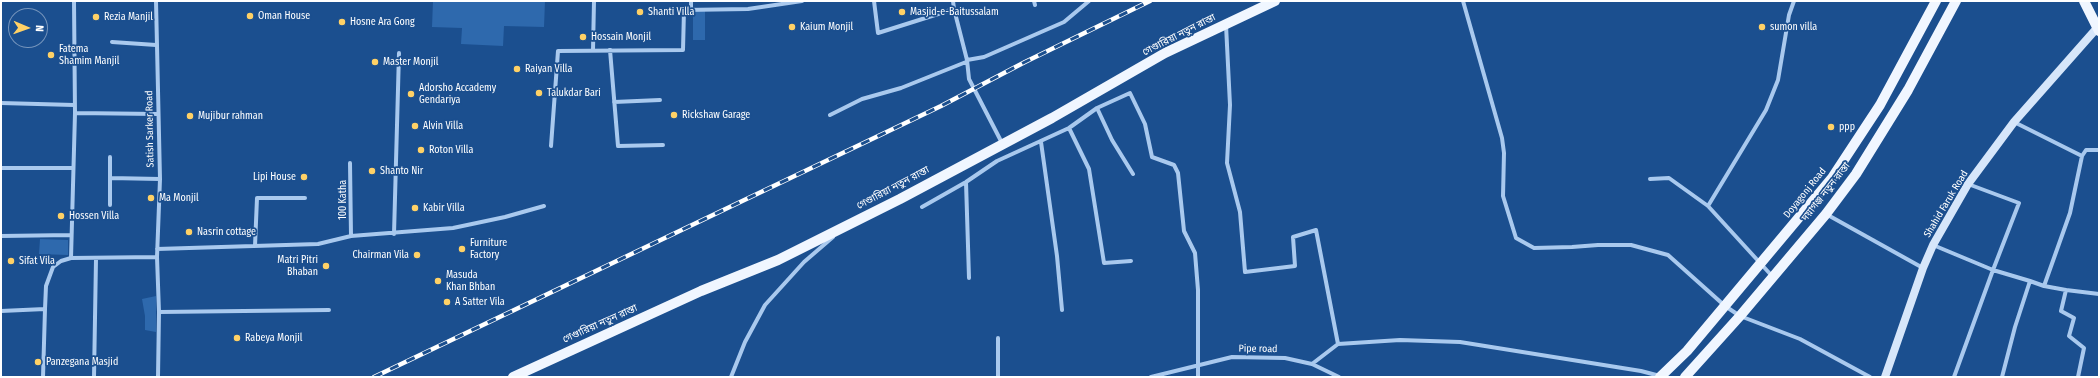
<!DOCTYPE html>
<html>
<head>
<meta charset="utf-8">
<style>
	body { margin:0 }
	#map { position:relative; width:2100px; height:378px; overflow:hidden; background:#1b4f8f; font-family:"Fira Sans Condensed",sans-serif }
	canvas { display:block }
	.frame { position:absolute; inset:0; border:2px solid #fff; pointer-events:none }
	.north { position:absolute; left:8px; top:8px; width:40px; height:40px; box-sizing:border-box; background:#1b4f8f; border:1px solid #7695bc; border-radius:50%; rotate:92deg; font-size:11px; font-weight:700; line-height:16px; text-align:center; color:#fff }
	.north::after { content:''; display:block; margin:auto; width:14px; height:18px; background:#ffd166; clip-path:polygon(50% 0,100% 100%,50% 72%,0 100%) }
</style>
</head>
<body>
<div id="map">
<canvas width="2100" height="378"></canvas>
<div class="frame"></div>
<div class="north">N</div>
</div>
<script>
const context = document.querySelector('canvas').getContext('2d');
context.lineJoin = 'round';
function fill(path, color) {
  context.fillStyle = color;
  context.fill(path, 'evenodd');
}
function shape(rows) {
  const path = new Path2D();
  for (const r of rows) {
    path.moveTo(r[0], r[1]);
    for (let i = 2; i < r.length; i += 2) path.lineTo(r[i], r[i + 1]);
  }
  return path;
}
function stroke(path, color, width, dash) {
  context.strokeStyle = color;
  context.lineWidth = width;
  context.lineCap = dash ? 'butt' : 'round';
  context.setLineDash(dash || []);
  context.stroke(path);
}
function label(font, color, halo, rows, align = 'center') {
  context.font = font + ' "Fira Sans Condensed","Noto Sans Bengali",sans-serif';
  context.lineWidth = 3.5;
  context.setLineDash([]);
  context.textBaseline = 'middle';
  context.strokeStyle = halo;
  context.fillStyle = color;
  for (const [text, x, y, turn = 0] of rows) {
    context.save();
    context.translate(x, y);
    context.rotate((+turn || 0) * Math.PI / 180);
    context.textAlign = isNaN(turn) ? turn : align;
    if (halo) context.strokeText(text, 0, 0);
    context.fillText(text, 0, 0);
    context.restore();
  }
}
fill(shape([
	[433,1,545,1,544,27,504,26,503,46,461,44,462,28,432,27],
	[693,11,705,11,705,40,693,40],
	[40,239,68,240,68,255,39,254],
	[156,296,156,332,145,330,145,316,142,299]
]), '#2e69ad');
stroke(shape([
	[156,1,160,179,157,257,159,312,158,377],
	[874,1,878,33,954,9,967,60,969,79,1002,143],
	[953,1,954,9],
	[1034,1,1035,5],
	[1463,1,1502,138,1504,153,1503,196,1516,238,1534,248,1572,247,1598,245,1631,245,1668,255,1725,306,1740,316,1800,339,1870,377],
	[691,10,691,1],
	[1226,25,1230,105,1227,163,1240,212,1245,272,1295,266,1293,237,1316,230,1338,344],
	[112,42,156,45],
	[593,50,594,1],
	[610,50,618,146,663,145],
	[967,60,984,57,1064,22,1089,1],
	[614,102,660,100],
	[1,103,74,105],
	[1097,108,1112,140,1133,174],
	[75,113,157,114],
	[830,115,862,99,901,88,966,62],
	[2014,122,2082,156],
	[1069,128,1089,169,1104,263,1131,261],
	[1041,142,1057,256,1062,310],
	[551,146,558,51,683,50,684,10,748,9,802,1],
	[110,157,110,178,160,179],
	[350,163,351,236],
	[1,168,73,168],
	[110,178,110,205],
	[1650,179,1669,178,1708,206,1772,276],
	[966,182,969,278],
	[1708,206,1766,110,1778,80,1789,15,1794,1],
	[922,207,966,182,997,161,1069,128,1097,108,1130,93,1145,124,1152,157,1174,165,1178,173,1184,231,1195,253,1198,290,1198,377],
	[1826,214,1923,268],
	[394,234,399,53],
	[1,236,71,235],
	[1933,245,1993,270,2030,281],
	[255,246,257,198,305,198],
	[157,249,318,244,351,236,453,228,505,217,544,206],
	[71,258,75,113,74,1],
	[2044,286,2066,290],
	[1,311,45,309,46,286,53,267,61,261,71,258,157,257],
	[159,312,329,310],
	[1312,364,1338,344,1400,340,1460,342,1641,371,1660,376],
	[43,377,45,309],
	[94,377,96,259],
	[731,377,745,342,765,305,804,262,833,237],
	[998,377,998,338],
	[1151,377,1232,357,1285,358,1312,364,1339,377],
	[1954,377,1993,270,2019,203,1968,184],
	[2002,377,2015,327,2030,281,2044,286,2070,213,2082,156,2086,150,2099,150],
	[2078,377,2084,348,2069,336,2074,318,2061,311,2066,290,2099,294]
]), '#a9c9ee', 4);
stroke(shape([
	[1885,377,1923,268,1933,245,1968,184,2014,122,2097,28]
]), '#d6e6fa', 8);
stroke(shape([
	[2084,1,2099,31],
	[513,377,701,291,778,260,900,199,1052,118,1165,53,1275,1],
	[1660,377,1687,351,1832,178,1880,105,1936,1],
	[1685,377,1740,316,1826,214,1856,174,1908,90,1956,1]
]), '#f0f6ff', 10);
const rail = shape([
	[374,377,941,106,1025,62,1150,1]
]);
stroke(rail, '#fff', 4.5);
stroke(rail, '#1b4f8f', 3, [9]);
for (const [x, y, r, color] of [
	[640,12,4,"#ffd166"],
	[902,12,4,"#ffd166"],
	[250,16,4,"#ffd166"],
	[96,17,4,"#ffd166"],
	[342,22,4,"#ffd166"],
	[792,27,4,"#ffd166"],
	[1762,27,4,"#ffd166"],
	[583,37,4,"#ffd166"],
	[51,55,4,"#ffd166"],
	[375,62,4,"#ffd166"],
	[517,69,4,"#ffd166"],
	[539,93,4,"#ffd166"],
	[411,94,4,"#ffd166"],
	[674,115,4,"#ffd166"],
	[190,116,4,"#ffd166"],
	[415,126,4,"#ffd166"],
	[1831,127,4,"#ffd166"],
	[421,150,4,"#ffd166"],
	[372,171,4,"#ffd166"],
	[304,177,4,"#ffd166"],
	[151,198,4,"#ffd166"],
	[415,208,4,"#ffd166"],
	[61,216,4,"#ffd166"],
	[189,232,4,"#ffd166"],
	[462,249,4,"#ffd166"],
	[417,255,4,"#ffd166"],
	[11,261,4,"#ffd166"],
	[326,266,4,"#ffd166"],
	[438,281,4,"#ffd166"],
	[447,302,4,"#ffd166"],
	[237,338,4,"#ffd166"],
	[38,362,4,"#ffd166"]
]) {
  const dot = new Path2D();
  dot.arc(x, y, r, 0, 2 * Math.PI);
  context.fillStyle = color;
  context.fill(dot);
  stroke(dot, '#1b4f8f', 1.5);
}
label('10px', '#fff', '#1b4f8f', [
	["Shanti Villa",648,12],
	["Masjid-e-Baitussalam",910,12],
	["Oman House",258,16],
	["Rezia Manjil",104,17],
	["Hosne Ara Gong",350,22],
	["Kaium Monjil",800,27],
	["sumon villa",1770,27],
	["Hossain Monjil",591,37],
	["Fatema",59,49],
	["Shamim Manjil",59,61],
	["Master Monjil",383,62],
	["Raiyan Villa",525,69],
	["Adorsho Accademy",419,88],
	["Gendariya",419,100],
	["Talukdar Bari",547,93],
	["Rickshaw Garage",682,115],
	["Mujibur rahman",198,116],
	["Alvin Villa",423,126],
	["ppp",1839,127],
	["Roton Villa",429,150],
	["Shanto Nir",380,171],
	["Lipi House",296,177,"right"],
	["Ma Monjil",159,198],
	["Kabir Villa",423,208],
	["Hossen Villa",69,216],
	["Nasrin cottage",197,232],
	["Furniture",470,243],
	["Factory",470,255],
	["Chairman Vila",409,255,"right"],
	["Matri Pitri",318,260,"right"],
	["Bhaban",318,272,"right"],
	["Sifat Vila",19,261],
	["Masuda",446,275],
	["Khan Bhban",446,287],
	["A Satter Vila",455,302],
	["Rabeya Monjil",245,338],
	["Panzegana Masjid",46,362]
], 'left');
label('10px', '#fff', '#1b4f8f', [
	["গেণ্ডারিয়া নতুন রাস্তা",1179,35,-27],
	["Satish Sarker Road",150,129,-91],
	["গেণ্ডারিয়া নতুন রাস্তা",893,188,-28],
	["দয়াগঞ্জ নতুন রাস্তা",1826,192,-52],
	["Doyagonj Road",1805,193,-51],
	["100 Katha",343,200,-90],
	["Shahid Faruk Road",1946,204,-59],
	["গেণ্ডারিয়া নতুন রাস্তা",600,324,-24],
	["Pipe road",1258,349,1]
]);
</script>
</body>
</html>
